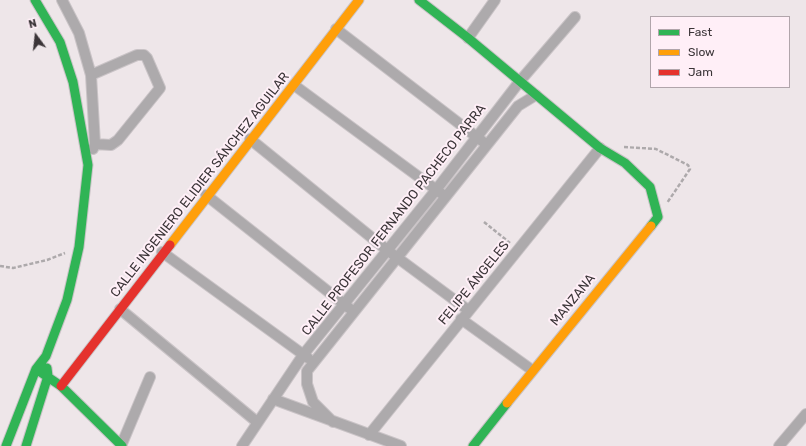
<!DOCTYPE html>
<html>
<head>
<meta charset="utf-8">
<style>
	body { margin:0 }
	#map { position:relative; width:806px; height:446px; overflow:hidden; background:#eee6e9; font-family:Rubik,sans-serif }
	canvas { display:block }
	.legend { position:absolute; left:650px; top:16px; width:140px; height:72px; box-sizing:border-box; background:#ffeff7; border:1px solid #b1a5ab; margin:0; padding:5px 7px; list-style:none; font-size:12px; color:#3b3538 }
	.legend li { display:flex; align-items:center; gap:8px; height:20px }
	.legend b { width:20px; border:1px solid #b1a5ab }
	.north { position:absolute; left:16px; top:16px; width:40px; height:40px; -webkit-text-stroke:3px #ffeff7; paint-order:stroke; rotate:345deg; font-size:11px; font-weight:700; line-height:16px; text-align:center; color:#3b3538 }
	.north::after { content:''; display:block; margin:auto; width:14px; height:18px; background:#3b3538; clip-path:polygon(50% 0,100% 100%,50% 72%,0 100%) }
</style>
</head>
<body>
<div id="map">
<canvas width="806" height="446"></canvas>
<ul class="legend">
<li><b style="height:5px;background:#30b455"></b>Fast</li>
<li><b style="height:5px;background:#ff9f0a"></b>Slow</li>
<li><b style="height:5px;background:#e5322d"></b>Jam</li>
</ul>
<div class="north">N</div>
</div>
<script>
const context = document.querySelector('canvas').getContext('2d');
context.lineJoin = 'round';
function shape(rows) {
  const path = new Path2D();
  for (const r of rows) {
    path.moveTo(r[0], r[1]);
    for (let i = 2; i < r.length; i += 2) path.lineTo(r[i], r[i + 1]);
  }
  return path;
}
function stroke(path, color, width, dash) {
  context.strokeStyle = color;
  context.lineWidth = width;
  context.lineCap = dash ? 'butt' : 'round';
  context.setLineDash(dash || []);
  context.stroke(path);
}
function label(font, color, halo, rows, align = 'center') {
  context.font = font + ' Rubik,sans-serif';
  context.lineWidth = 4;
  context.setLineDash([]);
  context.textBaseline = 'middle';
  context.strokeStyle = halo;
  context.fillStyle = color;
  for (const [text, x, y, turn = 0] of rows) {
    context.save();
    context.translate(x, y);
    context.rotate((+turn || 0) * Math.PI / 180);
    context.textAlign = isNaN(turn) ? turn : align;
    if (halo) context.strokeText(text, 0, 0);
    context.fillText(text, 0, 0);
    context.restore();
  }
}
const street = shape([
	[62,0,79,33,91,75,95,144,93,149],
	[336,29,482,141],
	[468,38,495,0],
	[91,75,137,55,144,55,147,58,160,88,118,140,111,145,95,144],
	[294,85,442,194],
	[250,139,387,250,468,310],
	[206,195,349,308],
	[162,252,308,358],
	[120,309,257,422],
	[461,319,532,370],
	[273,399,401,446],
	[333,422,313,402,307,384,307,371,518,106,536,95],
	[369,435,600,148],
	[121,446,150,377],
	[242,446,303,355,436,190,520,81,575,17],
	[779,446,806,414]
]);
const fast = shape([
	[419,0,468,38,600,148,625,163,650,187,658,217,651,226],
	[36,369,61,386,122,446],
	[6,446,36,369,46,356,67,300,79,247,88,165,73,82,60,42,35,0],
	[26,446,48,376,47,368],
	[473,446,507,403]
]);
const slow = shape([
	[170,245,359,0],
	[507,403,651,226]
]);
const jam = shape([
	[61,386,170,245]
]);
stroke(street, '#c9c3c6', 12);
stroke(fast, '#c9c3c6', 11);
stroke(slow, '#c9c3c6', 11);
stroke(jam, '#c9c3c6', 11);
stroke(shape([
	[624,147,656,149,688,165,690,169,667,203],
	[484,222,510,243],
	[0,266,13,268,47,260,65,253]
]), '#ada9ab', 2.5, [4, 2]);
stroke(street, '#adaaac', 10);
stroke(fast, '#30b455', 9);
stroke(slow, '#ff9f0a', 9);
stroke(jam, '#e5322d', 9);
label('13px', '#3b3538', '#ffeff7', [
	["CALLE INGENIERO ELIDIER SÁNCHEZ AGUILAR",200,185,-52],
	["CALLE PROFESOR FERNANDO PACHECO PARRA",394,220,-52],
	["FELIPE ÁNGELES",474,283,-51],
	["MANZANA",573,300,-51]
]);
</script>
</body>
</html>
